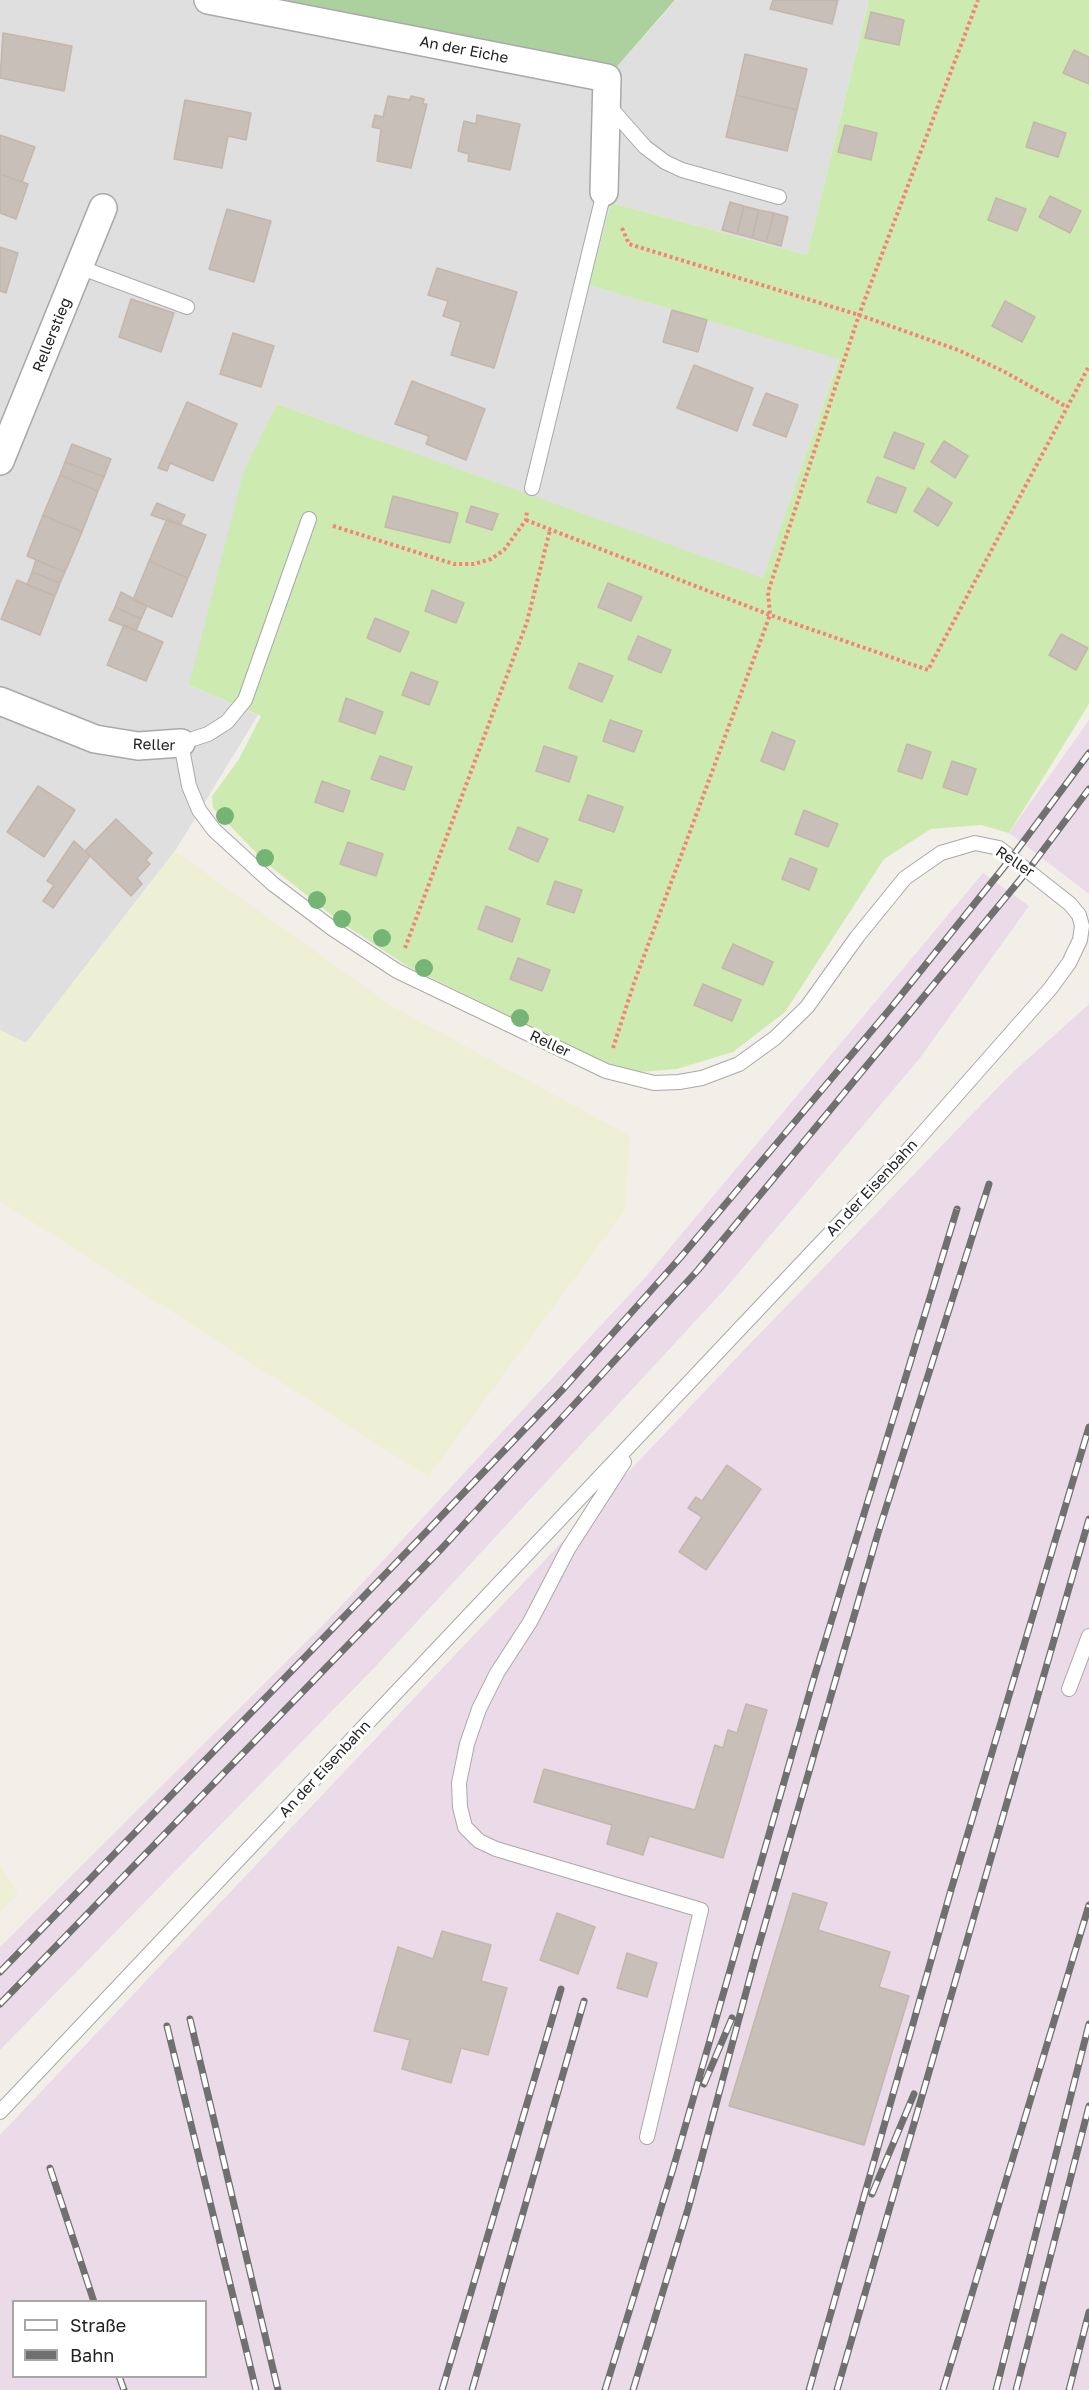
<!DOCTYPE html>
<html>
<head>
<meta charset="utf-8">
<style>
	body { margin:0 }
	#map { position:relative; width:1089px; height:2390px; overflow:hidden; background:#f2efe9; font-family:"Golos Text",sans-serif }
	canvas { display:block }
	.legend { position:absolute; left:12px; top:2300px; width:195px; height:78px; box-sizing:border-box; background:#fff; border:2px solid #a7a7a7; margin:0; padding:8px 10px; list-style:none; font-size:18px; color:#222 }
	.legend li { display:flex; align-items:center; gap:12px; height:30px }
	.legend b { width:30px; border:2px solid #a7a7a7 }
</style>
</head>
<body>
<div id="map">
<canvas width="1089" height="2390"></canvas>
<ul class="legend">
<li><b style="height:8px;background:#fff"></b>Straße</li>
<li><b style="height:8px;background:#707070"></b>Bahn</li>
</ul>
</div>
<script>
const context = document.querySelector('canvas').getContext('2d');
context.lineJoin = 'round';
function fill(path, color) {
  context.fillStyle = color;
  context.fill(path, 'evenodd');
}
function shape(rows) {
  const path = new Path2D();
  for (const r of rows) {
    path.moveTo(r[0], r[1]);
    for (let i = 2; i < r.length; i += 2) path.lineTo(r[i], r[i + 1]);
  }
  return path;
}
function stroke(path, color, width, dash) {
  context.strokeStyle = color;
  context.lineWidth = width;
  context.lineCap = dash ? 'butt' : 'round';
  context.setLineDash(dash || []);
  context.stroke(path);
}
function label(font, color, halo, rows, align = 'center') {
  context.font = font + ' "Golos Text",sans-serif';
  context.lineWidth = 6;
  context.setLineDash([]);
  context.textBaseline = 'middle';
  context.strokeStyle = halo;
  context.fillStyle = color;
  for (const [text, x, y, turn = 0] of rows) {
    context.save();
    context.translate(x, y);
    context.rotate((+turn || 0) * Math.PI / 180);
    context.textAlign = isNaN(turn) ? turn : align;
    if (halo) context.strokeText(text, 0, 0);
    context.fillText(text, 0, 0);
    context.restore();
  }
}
fill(shape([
	[0,0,208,0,607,78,676,0,869,0,807,255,611,203,589,285,839,358,763,579,277,404,189,685,258,715,175,851,26,1043,0,1030]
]), '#e0dfdf');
fill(shape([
	[1089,720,1089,894,1009,833],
	[983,873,1029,906,920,1058,725,1289,375,1667,0,2050,0,1947,327,1621,643,1280],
	[1089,1004,1089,2390,0,2390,0,2135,743,1351,1011,1074],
	[14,2302,206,2302,206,2376,14,2376]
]), '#ebdbe8');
fill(shape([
	[175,851,392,1006,630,1136,625,1210,428,1477,0,1201,0,1030,26,1043],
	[0,1864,18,1893,0,1912]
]), '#eef0d5');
fill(shape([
	[869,0,1089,0,1089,704,1009,833,981,825,931,829,884,859,785,1012,733,1052,677,1069,639,1072,605,1063,407,966,339,921,266,863,213,808,212,796,239,759,261,716,189,685,244,470,277,404,763,578,839,359,589,285,611,203,807,255]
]), '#cdebb0');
fill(shape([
	[208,0,675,0,607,78]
]), '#add19e');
const building = shape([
	[773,0,838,0,832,24,770,9,773,0],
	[871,12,904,20,899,45,865,38,871,12],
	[3,33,72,46,64,91,0,78,3,33],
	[1074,50,1089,57,1089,84,1063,73,1074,50],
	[745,54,807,69,797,110,736,95,745,54],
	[736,95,797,110,787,151,726,137,736,95],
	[388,96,410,100,411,96,424,99,423,104,427,104,411,168,377,161,381,129,372,127,375,115,383,117,388,96],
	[185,100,251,113,246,140,228,136,222,168,174,159,185,100],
	[477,115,520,124,510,170,468,161,469,154,458,151,464,121,476,124,477,115],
	[1034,122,1066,133,1058,157,1026,147,1034,122],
	[845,125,877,133,871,160,838,152,845,125],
	[0,135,35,147,22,182,0,174,0,135],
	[0,174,28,184,16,219,0,213,0,174],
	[1050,196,1081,211,1070,233,1039,217,1050,196],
	[996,198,1026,209,1017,231,988,220,996,198],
	[730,202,744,206,737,234,722,230,730,202],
	[744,206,759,210,752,238,737,234,744,206],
	[227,209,271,221,254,282,209,269,227,209],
	[759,210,774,213,766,242,752,238,759,210],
	[774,213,788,217,781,246,766,242,774,213],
	[0,247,18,253,6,293,0,291,0,247],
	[437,268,517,292,494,368,451,355,461,322,443,316,448,301,428,295,437,268],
	[131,299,174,313,161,352,119,337,131,299],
	[1005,301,1035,317,1022,342,992,326,1005,301],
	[672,310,707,320,698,352,663,342,672,310],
	[233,333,274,346,261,387,220,374,233,333],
	[694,365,753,388,737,431,677,408,694,365],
	[412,381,485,409,466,460,426,444,429,436,395,424,412,381],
	[766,393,798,405,786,437,753,425,766,393],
	[187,402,237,424,213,481,170,463,167,471,158,468,187,402],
	[894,432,924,444,914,469,884,457,894,432],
	[944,441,968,456,955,478,931,462,944,441],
	[72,444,111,459,104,477,65,462,72,444],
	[65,462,104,477,98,491,60,475,65,462],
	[60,475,98,491,82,532,43,515,60,475],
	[877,477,906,488,896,513,867,502,877,477],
	[928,488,952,503,938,526,914,511,928,488],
	[393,496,458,513,450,543,385,527,393,496],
	[157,503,185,515,180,525,151,515,157,503],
	[471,506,498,514,492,530,466,522,471,506],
	[43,515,82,532,65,572,27,556,43,515],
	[167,519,206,535,188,578,149,561,167,519],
	[36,560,65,572,60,583,32,572,36,560],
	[149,561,188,578,172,617,133,600,149,561],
	[32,572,60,583,55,596,27,585,32,572],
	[17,580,55,596,40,635,1,619,17,580],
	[608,583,642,597,631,621,598,607,608,583],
	[432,590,464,603,456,623,425,611,432,590],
	[121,592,147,606,141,619,115,607,121,592],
	[115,607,141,619,136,631,109,620,115,607],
	[375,618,409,632,400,652,367,638,375,618],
	[124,625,163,642,146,681,107,665,124,625],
	[1061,634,1088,648,1076,670,1049,655,1061,634],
	[638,636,671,650,661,673,628,659,638,636],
	[579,663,613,676,602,702,569,688,579,663],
	[411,672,438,682,429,705,402,695,411,672],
	[346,698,383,712,375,734,339,721,346,698],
	[610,720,642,731,634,752,603,741,610,720],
	[772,732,795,741,784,770,761,761,772,732],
	[907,744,931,752,922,779,898,771,907,744],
	[544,746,577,757,569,782,536,771,544,746],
	[380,756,412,767,404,790,371,779,380,756],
	[952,761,976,769,967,795,943,787,952,761],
	[322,781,350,791,343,812,315,802,322,781],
	[38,786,75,810,44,857,7,832,38,786],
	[588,795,623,807,614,832,579,820,588,795],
	[804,810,838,824,828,847,795,834,804,810],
	[116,819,152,853,146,860,150,864,137,878,142,884,131,896,85,851,116,819],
	[518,827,548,839,538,862,509,849,518,827],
	[74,841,90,856,53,908,43,901,54,885,47,881,74,841],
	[348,842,383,854,376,876,340,864,348,842],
	[790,858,817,869,809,890,782,879,790,858],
	[555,881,582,890,574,913,547,904,555,881],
	[486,906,520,919,512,942,478,929,486,906],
	[733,944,773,962,763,985,722,968,733,944],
	[518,958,550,970,542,991,510,979,518,958],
	[703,984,741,1000,732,1021,694,1005,703,984],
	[727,1465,761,1489,706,1570,679,1552,702,1517,688,1508,696,1497,702,1501,727,1465],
	[746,1704,767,1710,723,1858,649,1836,643,1855,607,1844,612,1825,534,1802,544,1769,695,1810,715,1745,723,1748,728,1730,737,1733,746,1704],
	[793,1893,827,1903,818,1930,890,1952,879,1987,909,1996,864,2145,729,2106,793,1893],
	[557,1913,595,1927,578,1974,540,1960,557,1913],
	[442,1931,491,1945,481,1981,507,1988,488,2055,461,2048,451,2083,402,2069,410,2040,374,2031,398,1947,433,1959,442,1931],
	[627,1953,657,1963,647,1997,617,1988,627,1953]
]);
fill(building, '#c7bfb8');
stroke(building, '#c4b6ab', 1.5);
const lane = shape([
	[608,105,645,147,665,162,682,170,779,197],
	[79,267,187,307],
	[532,488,604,192],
	[624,1462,568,1549,530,1622,497,1673,479,1709,467,1744,459,1783,460,1807,465,1827,479,1841,496,1849,701,1910,647,2137],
	[1069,1689,1089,1636],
	[0,2112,902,1157,1050,989,1069,963,1080,940,1082,926,1079,915,1070,904,999,848,975,843,941,853,905,878,857,937,807,1007,775,1038,739,1064,702,1078,679,1082,654,1083,606,1071,397,971,333,929,273,884,214,830,199,810,189,786,181,743,208,734,227,722,245,700,309,519]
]);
const street = shape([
	[208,0,607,78,604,192],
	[0,461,103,208],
	[0,701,95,739,138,746,181,743]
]);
stroke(lane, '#a9a9a9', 16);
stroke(street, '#a9a9a9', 30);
stroke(shape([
	[622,228,629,244,859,315,958,350,1005,372,1067,407],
	[526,520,770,615,928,670,1089,366],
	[333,526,454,564,474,564,491,559,504,550,526,520,527,511],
	[405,948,527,622,550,530],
	[613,1048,634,983,770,615,768,592,859,315,978,0]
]), '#fa8072', 4, [3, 3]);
stroke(lane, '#fff', 14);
stroke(street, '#fff', 27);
const rail = shape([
	[0,1972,429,1529,564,1388,680,1258,890,1009,1012,857,1089,753],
	[0,2004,443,1547,698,1270,1029,869,1089,789],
	[190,2019,278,2390],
	[167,2026,256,2390],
	[704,2084,732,2018],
	[50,2168,94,2302],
	[872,2194,914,2094],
	[119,2376,124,2390],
	[442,2390,561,1989],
	[472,2390,584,2001],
	[605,2390,673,2169,813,1681,957,1209],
	[633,2390,688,2209,756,1955,878,1533,989,1184],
	[809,2390,951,1890,1089,1427],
	[837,2390,1089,1519],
	[943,2390,1089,1905],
	[996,2390,1089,2024],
	[1016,2390,1089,2106],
	[1069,2390,1089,2312]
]);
stroke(rail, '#707070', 7);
stroke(rail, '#fff', 4.5, [14]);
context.fillStyle = '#74b475';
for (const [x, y] of [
	[225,816],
	[265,858],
	[317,900],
	[342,919],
	[382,938],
	[424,968],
	[520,1018]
]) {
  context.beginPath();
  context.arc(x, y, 9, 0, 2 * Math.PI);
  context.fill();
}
label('15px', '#222', '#fff', [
	["An der Eiche",464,50,11],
	["Rellerstieg",52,335,-68],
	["Reller",154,745,2],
	["Reller",1015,862,34],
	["Reller",550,1044,25],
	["An der Eisenbahn",872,1188,-47],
	["An der Eisenbahn",325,1769,-47]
]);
</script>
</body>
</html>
